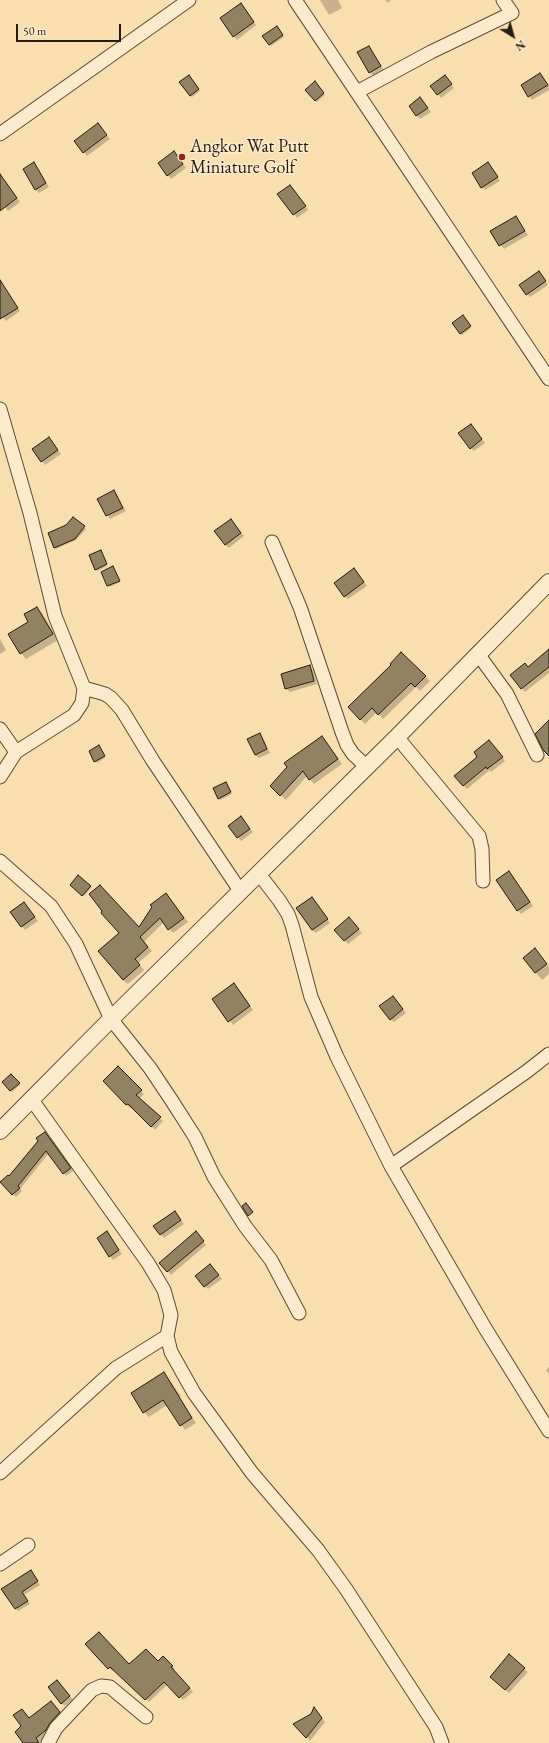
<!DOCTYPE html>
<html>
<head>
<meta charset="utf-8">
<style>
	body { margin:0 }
	#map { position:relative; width:549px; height:1743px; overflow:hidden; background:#f9deaf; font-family:"EB Garamond",serif }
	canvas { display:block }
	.north { position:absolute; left:493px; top:16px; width:40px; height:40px; -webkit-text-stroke:3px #fbeacb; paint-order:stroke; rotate:143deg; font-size:11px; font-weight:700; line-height:16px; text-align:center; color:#251c11 }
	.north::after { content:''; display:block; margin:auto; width:14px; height:18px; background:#251c11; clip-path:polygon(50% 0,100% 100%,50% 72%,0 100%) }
	.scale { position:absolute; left:16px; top:24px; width:105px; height:18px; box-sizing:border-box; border:2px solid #251c11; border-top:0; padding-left:5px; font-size:12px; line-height:14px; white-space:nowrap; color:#251c11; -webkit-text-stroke:3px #fbeacb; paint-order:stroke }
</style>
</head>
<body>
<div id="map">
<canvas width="549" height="1743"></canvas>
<div class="north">N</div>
<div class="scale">50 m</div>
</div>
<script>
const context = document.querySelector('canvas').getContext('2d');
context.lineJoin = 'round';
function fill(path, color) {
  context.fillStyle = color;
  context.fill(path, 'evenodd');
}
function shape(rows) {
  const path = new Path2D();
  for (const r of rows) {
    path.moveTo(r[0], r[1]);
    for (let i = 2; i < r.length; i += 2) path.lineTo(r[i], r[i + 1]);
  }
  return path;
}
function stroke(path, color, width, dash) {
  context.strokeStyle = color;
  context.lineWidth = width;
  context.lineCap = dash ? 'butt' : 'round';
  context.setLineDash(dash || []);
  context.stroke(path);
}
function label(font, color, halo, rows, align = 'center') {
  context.font = font + ' "EB Garamond",serif';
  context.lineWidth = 3;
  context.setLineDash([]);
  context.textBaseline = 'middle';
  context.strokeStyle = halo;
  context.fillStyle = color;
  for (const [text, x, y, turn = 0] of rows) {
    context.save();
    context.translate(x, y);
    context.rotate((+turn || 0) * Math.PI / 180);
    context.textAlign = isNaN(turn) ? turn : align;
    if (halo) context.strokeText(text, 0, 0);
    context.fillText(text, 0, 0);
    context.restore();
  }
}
fill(shape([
	[320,0,338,0,342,8,329,15],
	[385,0,391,0,388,3],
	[244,8,256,25,237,40,234,36],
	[279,29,284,37,271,46,269,44],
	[369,47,384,70,373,76,370,72],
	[540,74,549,86,549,90,532,100,522,85],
	[190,78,200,91,192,97,190,95],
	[448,80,454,88,441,98,438,94],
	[315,83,325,95,317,102,307,90],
	[420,98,431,112,420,119,410,106],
	[101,128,110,139,87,156,75,141],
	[178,156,186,168,171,179,168,175],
	[488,163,500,181,485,190,482,187],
	[34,164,49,187,39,193,35,189],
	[4,182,20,202,8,211,0,201,0,185],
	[293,189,308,210,297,218,279,194],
	[516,217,528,235,504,249,491,232],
	[543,276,548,285,530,297,527,294],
	[6,290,20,311,6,321,0,313,0,294],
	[464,318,471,328,462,335,460,333],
	[474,429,485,443,474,451,471,448],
	[49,438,61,454,45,465,42,461],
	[114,491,126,511,110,519,98,499],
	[73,518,86,529,76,540,56,549,54,547],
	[234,524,244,536,229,548,225,544],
	[101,551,107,566,97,571,96,569],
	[113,568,120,582,110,587,102,572],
	[357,573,367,586,348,599,345,596],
	[37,608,42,613,58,640,26,659,21,653,30,623],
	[0,639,6,650,0,654],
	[549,650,549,673,525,692,511,675,528,668],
	[401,653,430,681,420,691,416,687,383,719,377,712,365,724,349,707,393,665],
	[309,666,313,670,317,684,290,692,286,688],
	[259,734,263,738,270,753,259,758,255,755],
	[326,742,342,764,314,784,307,776,286,800,276,791],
	[492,745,505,761,491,772,490,770,467,789,456,777],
	[100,748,105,758,97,763,95,761],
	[227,784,232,794,220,800,219,798],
	[241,817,253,832,241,841,229,826],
	[512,876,533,906,521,914,518,910],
	[78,877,91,888,84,896,71,885],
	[166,894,188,922,173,933,164,922,144,942,152,951,138,963,144,970,128,984,123,980,139,928],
	[312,898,330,923,316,933,312,930],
	[27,907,38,921,25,930,11,913],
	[352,922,362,933,348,944,336,930],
	[538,953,549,967,549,974,542,980,524,958],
	[237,987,253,1010,233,1025,213,999],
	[396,1000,406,1013,394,1022,390,1019],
	[118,1067,144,1094,139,1099,163,1121,155,1130,132,1107,130,1108,104,1081],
	[11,1075,20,1085,12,1092,3,1082],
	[47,1136,73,1171,66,1176,49,1153,20,1189,22,1191,16,1197,1,1182,9,1177],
	[178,1216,184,1224,164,1238,155,1227],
	[107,1233,122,1254,113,1260,110,1256],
	[199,1236,206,1245,171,1275,161,1263],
	[213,1268,222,1279,208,1289,205,1286],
	[549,1367,549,1374,546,1370],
	[164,1373,181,1396,179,1397,196,1423,185,1430,167,1405,149,1417,144,1412],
	[33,1574,40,1585,24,1595,30,1604,18,1611,3,1589],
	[87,1644,129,1666,158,1663,163,1657,175,1669,174,1671,193,1692,183,1700,168,1684,149,1702,114,1669,112,1671],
	[524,1669,528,1672,509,1693,494,1680],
	[60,1684,73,1700,65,1706,61,1703],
	[54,1705,62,1716,49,1734,38,1743,25,1743,23,1726,25,1713,30,1719],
	[315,1709,325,1722,310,1741,295,1724,312,1715]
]), '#0003');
const building = shape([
	[241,3,254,22,233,37,220,18,241,3],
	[277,26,283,35,269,45,262,36,277,26],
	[369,46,381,66,369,73,357,52,369,46],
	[540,73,548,85,528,97,521,85,540,73],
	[189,75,199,89,190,96,179,82,189,75],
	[445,75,452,84,437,95,430,86,445,75],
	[315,81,324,93,315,101,305,90,315,81],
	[420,97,428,108,416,116,409,106,420,97],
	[98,123,107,135,83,153,74,141,98,123],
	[174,151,183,164,167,176,158,163,174,151],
	[34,162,46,183,35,190,23,169,34,162],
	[488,162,498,177,481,188,472,173,488,162],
	[0,174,17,198,0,211,0,174],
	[290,185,306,206,293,215,277,194,290,185],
	[516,216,525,231,499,246,490,231,516,216],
	[539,271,546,281,526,295,519,285,539,271],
	[0,280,18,308,0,319,0,280],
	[463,315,471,326,460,334,452,323,463,315],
	[471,424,482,439,470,449,458,433,471,424],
	[49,437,58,450,41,462,32,449,49,437],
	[114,490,123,508,106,516,97,499,114,490],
	[73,517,85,526,75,539,54,548,48,533,66,525,73,517],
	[231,519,241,533,225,545,214,531,231,519],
	[101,550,107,564,95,570,89,555,101,550],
	[113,566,120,581,107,586,101,572,113,566],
	[354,568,364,582,344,597,334,583,354,568],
	[37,607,53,634,20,654,8,634,28,622,24,614,37,607],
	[549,649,549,667,521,689,510,675,525,663,528,667,549,649],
	[401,652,426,676,415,687,411,683,378,715,372,708,360,720,348,707,391,665,390,664,401,652],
	[310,665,314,681,285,689,281,674,310,665],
	[549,720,549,756,544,751,535,734,549,720],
	[260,733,267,749,255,755,247,739,260,733],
	[322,736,338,759,309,780,303,771,280,796,270,786,287,767,284,763,322,736],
	[489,740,503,757,487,769,486,767,463,786,454,776,477,757,474,752,489,740],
	[99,745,105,756,94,762,89,751,99,745],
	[226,782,231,792,218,799,213,788,226,782],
	[241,816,250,829,237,838,228,826,241,816],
	[509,871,530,902,517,911,496,880,509,871],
	[78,875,91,886,82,896,70,885,78,875],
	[100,885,139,927,152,907,150,905,166,893,184,918,168,930,160,918,140,937,148,947,135,959,140,965,123,980,98,951,119,933,101,913,102,911,89,894,100,885],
	[312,897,328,919,312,930,296,908,312,897],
	[24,902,35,917,21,927,10,912,24,902],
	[349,917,359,929,344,941,334,930,349,917],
	[535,948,547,964,535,973,523,958,535,948],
	[234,983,250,1006,228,1022,212,999,234,983],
	[393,996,403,1009,390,1020,379,1006,393,996],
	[118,1066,142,1090,136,1095,161,1117,151,1127,128,1104,126,1105,103,1081,118,1066],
	[11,1074,20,1083,10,1091,2,1082,11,1074],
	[45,1132,71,1168,63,1174,46,1151,18,1186,20,1188,12,1195,0,1182,8,1175,9,1176,38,1141,36,1138,45,1132],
	[246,1203,253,1212,248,1216,242,1206,246,1203],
	[175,1211,181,1220,160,1235,153,1226,175,1211],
	[107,1231,119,1250,109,1257,97,1238,107,1231],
	[196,1231,204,1241,167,1272,159,1263,196,1231],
	[210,1264,219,1275,204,1287,195,1276,210,1264],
	[164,1372,192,1418,180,1426,163,1400,143,1413,131,1393,164,1372],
	[31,1570,38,1581,22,1592,28,1601,15,1609,1,1589,31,1570],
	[99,1632,129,1664,146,1649,158,1661,163,1656,173,1666,171,1667,190,1688,179,1698,164,1682,145,1700,110,1667,108,1669,85,1644,99,1632],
	[509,1654,525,1668,505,1690,490,1677,509,1654],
	[57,1680,70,1696,61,1704,48,1687,57,1680],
	[51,1701,60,1712,50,1723,46,1730,36,1738,39,1743,23,1743,15,1732,21,1726,13,1715,22,1709,29,1718,51,1701],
	[314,1707,322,1718,306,1738,293,1724,311,1714,314,1707]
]);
fill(building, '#938163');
stroke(building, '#251c11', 1);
const minor = shape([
	[295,0,549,379],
	[357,92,431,52,512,13,503,0],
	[0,134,189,0],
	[0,409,30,513,55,616,84,688,82,703,74,715,16,752],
	[272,542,300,607,342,732,347,745,353,754,367,767],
	[478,654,507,694,537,755],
	[84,688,105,694,111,698,122,710,153,761,241,892],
	[0,729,16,752,0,777],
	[397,737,479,836,482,849,483,881],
	[0,861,51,906,76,944,111,1019,150,1068,172,1101,195,1137,214,1177,245,1226,271,1260,299,1313],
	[259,874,279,900,288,914,292,925,311,997,337,1057,391,1166,485,1328,549,1431],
	[32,1100,148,1263,164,1290,171,1315,167,1336,171,1352,194,1393,252,1473,318,1550,346,1589,436,1727,442,1743],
	[391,1166,526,1072,549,1054],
	[0,1473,116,1368,167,1336],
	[0,1564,28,1545],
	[48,1743,56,1728,72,1711,92,1690,101,1686,110,1687,146,1717]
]);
const tertiary = shape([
	[0,1131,111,1019,397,737,549,582]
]);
stroke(minor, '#5a4c38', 15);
stroke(tertiary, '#5a4c38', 18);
stroke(minor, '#fbeacb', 13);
stroke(tertiary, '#fbeacb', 16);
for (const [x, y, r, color] of [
	[182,157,4,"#8f2418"]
]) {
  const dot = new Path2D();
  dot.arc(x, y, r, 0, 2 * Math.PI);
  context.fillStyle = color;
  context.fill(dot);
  stroke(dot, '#fbeacb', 1.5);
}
label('18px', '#251c11', '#fbeacb', [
	["Angkor Wat Putt",190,147],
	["Miniature Golf",190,168]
], 'left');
</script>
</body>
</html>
